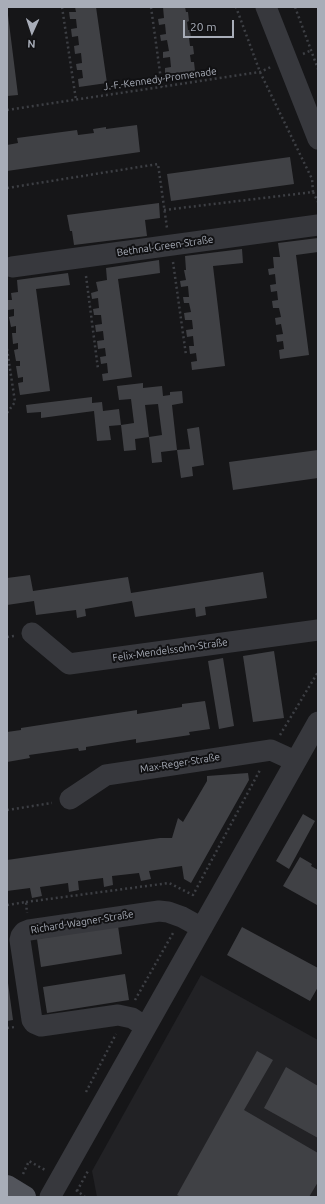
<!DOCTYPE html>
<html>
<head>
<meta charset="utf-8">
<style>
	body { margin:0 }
	#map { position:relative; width:325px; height:1204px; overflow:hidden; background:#161618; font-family:Ubuntu,sans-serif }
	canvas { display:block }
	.frame { position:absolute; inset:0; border:8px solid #a8adb8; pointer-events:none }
	.north { position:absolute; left:12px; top:12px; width:40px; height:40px; -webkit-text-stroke:3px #111113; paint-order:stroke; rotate:183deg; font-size:11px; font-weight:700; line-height:16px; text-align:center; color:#a8adb8 }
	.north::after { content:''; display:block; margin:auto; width:14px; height:18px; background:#a8adb8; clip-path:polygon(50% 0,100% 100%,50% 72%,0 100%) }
	.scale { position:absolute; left:183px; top:20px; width:51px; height:18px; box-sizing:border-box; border:2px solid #a8adb8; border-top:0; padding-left:5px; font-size:12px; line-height:14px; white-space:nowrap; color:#a8adb8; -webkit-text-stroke:3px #111113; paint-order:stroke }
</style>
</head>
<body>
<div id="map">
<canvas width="325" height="1204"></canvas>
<div class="frame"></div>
<div class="north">N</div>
<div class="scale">20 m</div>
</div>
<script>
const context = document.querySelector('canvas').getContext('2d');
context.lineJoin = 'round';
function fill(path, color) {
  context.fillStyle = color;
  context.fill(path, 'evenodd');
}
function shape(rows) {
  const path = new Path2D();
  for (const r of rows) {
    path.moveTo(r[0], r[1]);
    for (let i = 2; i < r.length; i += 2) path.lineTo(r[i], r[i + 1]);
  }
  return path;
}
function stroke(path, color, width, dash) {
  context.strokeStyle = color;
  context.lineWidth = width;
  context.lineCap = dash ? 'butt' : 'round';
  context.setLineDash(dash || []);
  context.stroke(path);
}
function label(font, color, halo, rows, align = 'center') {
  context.font = font + ' Ubuntu,sans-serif';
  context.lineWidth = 4;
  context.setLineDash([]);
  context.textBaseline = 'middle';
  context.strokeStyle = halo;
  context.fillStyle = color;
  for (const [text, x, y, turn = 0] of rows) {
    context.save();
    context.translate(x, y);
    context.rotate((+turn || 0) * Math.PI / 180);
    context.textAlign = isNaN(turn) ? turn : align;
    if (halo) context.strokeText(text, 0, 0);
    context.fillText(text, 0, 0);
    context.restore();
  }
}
fill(shape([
	[201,975,318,1040,318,1197,97,1197,92,1171]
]), '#222225');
fill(shape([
	[75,7,96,7,107,83,79,87,78,79,83,78,82,70,77,70,76,64,82,63,81,53,75,54,74,46,79,45,78,36,72,37,71,29,77,28,76,19,70,19,69,12,76,12],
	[163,7,185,7,186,12,188,12,189,21,187,22,188,30,190,30,191,38,189,38,190,46,193,46,194,54,190,55,191,62,194,62,195,71,165,74,165,68,171,67,170,57,163,58,163,52,169,51,167,40,161,41,160,35,166,34,165,24,159,25,158,19,164,18],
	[7,15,8,15,18,95,7,96],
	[137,125,140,152,7,171,7,145,18,143,17,138,77,130,78,135,94,133,93,129,106,127,106,129],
	[290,157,294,184,171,201,167,174],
	[159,203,160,218,145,220,147,236,74,245,72,231,70,231,67,215],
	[318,238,318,252,296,255,309,355,280,359,279,350,284,349,283,341,277,342,276,335,283,334,281,324,276,325,275,318,281,317,279,308,273,308,272,301,278,300,277,291,271,292,270,285,276,284,275,274,269,275,268,269,274,268,273,257,280,257,278,243],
	[242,249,243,263,213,266,225,366,192,370,191,362,197,361,196,353,190,354,189,346,194,346,193,336,187,337,186,330,193,329,192,320,185,320,184,313,191,312,189,303,184,303,183,297,189,297,188,286,181,287,180,281,186,280,184,270,186,270,185,256],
	[159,260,160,273,118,279,132,377,103,381,102,374,108,373,107,363,101,364,100,357,106,356,105,348,98,349,97,341,104,340,103,331,96,332,95,325,102,324,101,315,94,315,93,309,99,308,98,298,92,299,91,293,98,291,96,282,107,280,106,268],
	[68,273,70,285,36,289,50,391,20,395,18,383,23,382,23,377,18,378,16,366,20,366,20,361,16,361,14,350,18,349,18,343,13,344,12,333,16,333,16,326,11,327,9,317,14,316,14,309,8,310,7,300,12,300,11,293,18,292,17,280],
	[143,383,143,388,162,386,163,396,170,395,170,392,182,391,183,403,172,405,177,450,190,449,187,429,199,427,204,465,192,467,193,476,181,478,177,450,161,452,162,462,152,463,149,437,162,435,158,404,145,405,149,437,135,439,136,450,124,451,121,425,109,426,111,440,97,441,94,411,41,418,41,412,27,413,26,405,92,397,92,403,102,402,103,411,119,409,121,425,134,423,131,399,119,400,117,386],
	[318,450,318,478,233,490,229,462],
	[263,572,267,598,205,607,206,615,196,617,195,608,135,617,132,601,85,609,86,616,77,618,76,610,36,615,34,601,7,605,7,578,30,575,33,591,128,577,131,593],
	[274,651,284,718,253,722,243,656],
	[223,658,234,726,219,729,208,661],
	[205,701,210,729,189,732,190,735,136,743,136,739,86,747,86,750,79,751,78,748,29,755,30,758,7,762,7,732,21,730,21,728,137,710,137,714,182,707,182,704],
	[248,773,249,780,191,883,184,879,182,866,149,871,151,879,141,881,139,873,112,876,113,885,104,887,103,878,78,881,79,890,69,892,68,883,40,887,42,896,32,898,30,888,7,891,7,860,160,838,172,838,178,818,183,822,207,781,207,776],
	[303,814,315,821,289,869,276,861],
	[300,857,312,864,311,866,318,870,318,903,317,905,283,886],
	[118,926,122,954,41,967,37,939],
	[242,927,318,968,318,987,310,1001,227,955],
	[125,974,129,1000,47,1013,43,987],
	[7,983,8,983,13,1020,7,1021],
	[257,1051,273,1060,244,1110,318,1153,318,1182,309,1197,181,1197,177,1195],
	[286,1067,318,1086,318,1138,264,1108]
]), '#404145');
stroke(shape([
	[62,7,76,100],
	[151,7,162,87],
	[295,7,318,69],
	[303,54,312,50],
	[7,110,260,72,271,67],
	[7,188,158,164,167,228],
	[313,192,318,202],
	[164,210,313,192,312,179,260,72,236,7],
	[173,262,186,355],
	[86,276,98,369],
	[7,349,15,402,7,413],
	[7,637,14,636],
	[280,735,318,672],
	[7,810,52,803],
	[26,902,169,883,193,895,260,770],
	[7,905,26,902,27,913],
	[135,1000,173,933],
	[7,1028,15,1027],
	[86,1092,116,1034],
	[23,1174,29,1161,45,1170],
	[76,1190,85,1197],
	[77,1191,88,1171]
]), '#3d3f44', 2.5, [2, 3]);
stroke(shape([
	[266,7,318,139],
	[12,267,318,225],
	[32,633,69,664,318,630],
	[70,799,106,775,271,750,295,761],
	[146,1027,132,1018,118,1015,41,1026,34,1023,32,1020,20,940,21,936,24,932,29,930,159,911,168,912,182,917,202,928],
	[50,1197,318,722]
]), '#37383d', 21);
stroke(shape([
	[7,1186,25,1197]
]), '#53555c', 22);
label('10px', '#a8adb8', '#111113', [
	["J.-F.-Kennedy-Promenade",160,79,-8],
	["Bethnal-Green-Straße",165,246,-8],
	["Felix-Mendelssohn-Straße",170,650,-8],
	["Max-Reger-Straße",180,763,-9],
	["Richard-Wagner-Straße",82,922,-9]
]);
</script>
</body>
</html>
